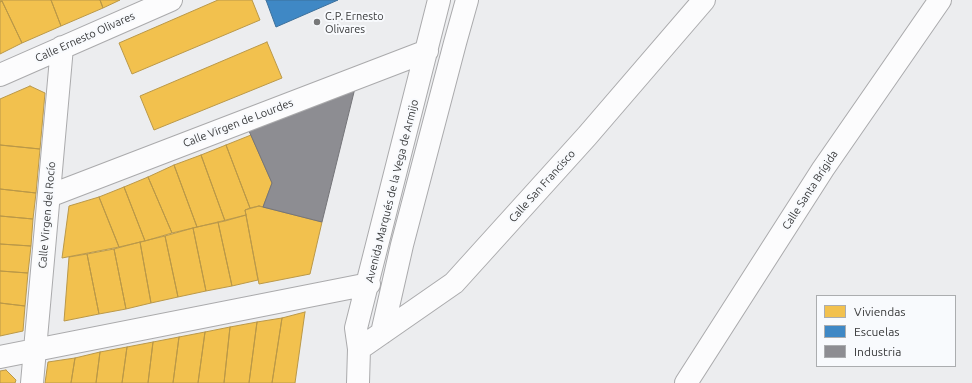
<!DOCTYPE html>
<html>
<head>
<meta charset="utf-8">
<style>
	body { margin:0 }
	#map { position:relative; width:972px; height:383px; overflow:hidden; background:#ecedef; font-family:Ubuntu,sans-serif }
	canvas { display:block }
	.legend { position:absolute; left:816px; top:295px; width:140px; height:72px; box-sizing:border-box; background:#f8fafd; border:1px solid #abadaf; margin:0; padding:5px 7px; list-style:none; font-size:12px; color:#38393a }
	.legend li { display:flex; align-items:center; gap:8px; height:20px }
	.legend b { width:20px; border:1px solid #abadaf }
</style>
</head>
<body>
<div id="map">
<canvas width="972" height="383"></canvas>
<ul class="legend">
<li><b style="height:11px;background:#f2c14e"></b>Viviendas</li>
<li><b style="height:11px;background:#3f88c5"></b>Escuelas</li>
<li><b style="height:11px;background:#8d8d92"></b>Industria</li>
</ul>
</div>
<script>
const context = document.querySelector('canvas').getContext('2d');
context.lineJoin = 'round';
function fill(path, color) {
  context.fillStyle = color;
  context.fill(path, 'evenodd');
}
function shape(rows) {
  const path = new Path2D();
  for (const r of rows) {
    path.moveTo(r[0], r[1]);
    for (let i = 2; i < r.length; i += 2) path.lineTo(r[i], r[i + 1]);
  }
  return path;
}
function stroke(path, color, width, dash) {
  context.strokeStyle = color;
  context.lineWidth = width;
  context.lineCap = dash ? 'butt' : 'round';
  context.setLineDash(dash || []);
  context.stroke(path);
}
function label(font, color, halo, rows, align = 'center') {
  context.font = font + ' Ubuntu,sans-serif';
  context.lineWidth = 4;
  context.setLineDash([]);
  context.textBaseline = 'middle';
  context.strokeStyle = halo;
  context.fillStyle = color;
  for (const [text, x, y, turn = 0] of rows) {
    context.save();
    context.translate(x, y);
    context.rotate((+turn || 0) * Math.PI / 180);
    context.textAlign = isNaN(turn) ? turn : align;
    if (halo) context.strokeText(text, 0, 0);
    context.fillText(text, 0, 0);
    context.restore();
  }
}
const homes = shape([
	[0,0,51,0,61,26,22,43,2,1,0,2,0,0],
	[51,0,100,0,103,8,61,26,51,0],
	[100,0,120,0,103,8,100,0],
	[218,0,252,0,260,20,132,74,119,43,218,0],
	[2,1,22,43,0,54,0,2,2,1],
	[267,42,282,78,154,130,140,96,267,42],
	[30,86,45,93,40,149,0,145,0,99,30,86],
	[251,135,272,183,263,207,259,206,250,208,226,145,251,135],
	[0,145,40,149,36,193,0,189,0,145],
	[226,145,250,208,245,210,246,215,225,221,201,155,226,145],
	[201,155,225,221,197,227,174,165,201,155],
	[174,165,197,227,172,233,148,177,174,165],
	[148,177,172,233,145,241,124,187,148,177],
	[124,187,145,241,119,247,99,197,124,187],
	[0,189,36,193,33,219,0,216,0,189],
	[99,197,119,247,62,258,69,206,99,197],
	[259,206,322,222,310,274,259,284,245,210,259,206],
	[246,215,258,280,232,286,218,222,246,215],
	[0,216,33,219,31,246,0,244,0,216],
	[218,222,232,286,206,291,193,228,218,222],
	[193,228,206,291,178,297,165,236,193,228],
	[165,236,178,297,151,303,140,242,165,236],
	[140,242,151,303,126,309,114,249,140,242],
	[0,244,31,246,28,273,0,271,0,244],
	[114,249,126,309,99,314,87,254,114,249],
	[87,254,99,314,64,321,69,257,87,254],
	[0,271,28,273,25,306,0,303,0,271],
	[0,303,25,306,23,331,0,336,0,303],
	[305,312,295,383,272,383,282,318,305,312],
	[282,318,272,383,249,383,257,322,282,318],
	[257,322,249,383,224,383,230,327,257,322],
	[230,327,224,383,198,383,205,332,230,327],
	[205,332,198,383,173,383,179,337,205,332],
	[179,337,173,383,148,383,153,342,179,337],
	[153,342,148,383,122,383,127,347,153,342],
	[127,347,122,383,96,383,100,352,127,347],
	[100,352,96,383,71,383,75,358,100,352],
	[75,358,71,383,45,383,48,362,75,358],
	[6,370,16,380,15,383,0,383,0,371,6,370]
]);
fill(homes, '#f2c14e');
stroke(homes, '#ba9848', 1);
const schools = shape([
	[266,0,338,0,276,27,266,0]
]);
fill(schools, '#3f88c5');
stroke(schools, '#3d709b', 1);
const industry = shape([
	[355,88,322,222,263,207,272,183,249,131,355,88]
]);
fill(industry, '#8d8d92');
stroke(industry, '#747478', 1);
const minor = shape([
	[0,75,171,0],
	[49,196,427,51],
	[382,333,402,245,455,43,467,0],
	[359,349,454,283,587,136,704,0],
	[0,357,369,284],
	[32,383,62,47],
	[358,383,359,349,356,328,439,0],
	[686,383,823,169,940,0]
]);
stroke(minor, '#aaaaac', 24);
stroke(minor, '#fcfcfd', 22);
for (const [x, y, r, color] of [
	[317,22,4,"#777879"]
]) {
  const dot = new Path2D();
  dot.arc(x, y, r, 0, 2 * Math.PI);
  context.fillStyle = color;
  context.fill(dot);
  stroke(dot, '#f8fafd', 1.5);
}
label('11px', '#38393a', '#f8fafd', [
	["C.P. Ernesto",325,16],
	["Olivares",325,29]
], 'left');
label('11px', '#38393a', '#f8fafd', [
	["Calle Ernesto Olivares",85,37,-24],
	["Calle Virgen de Lourdes",238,123,-21],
	["Calle San Francisco",542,186,-48],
	["Calle Santa Brígida",810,190,-57],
	["Avenida Marqués de la Vega de Armijo",392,191,-76],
	["Calle Virgen del Rocío",47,215,-85]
]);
</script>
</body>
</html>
